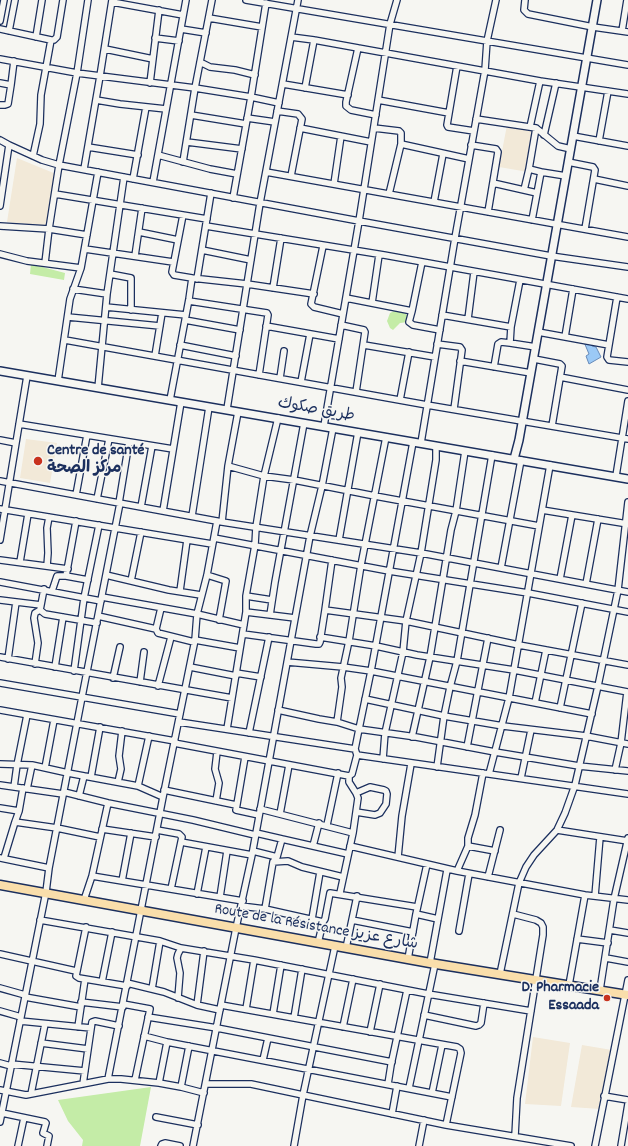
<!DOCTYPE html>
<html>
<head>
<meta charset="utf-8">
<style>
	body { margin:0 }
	canvas { display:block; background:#f6f6f2 }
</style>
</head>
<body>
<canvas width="628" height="1146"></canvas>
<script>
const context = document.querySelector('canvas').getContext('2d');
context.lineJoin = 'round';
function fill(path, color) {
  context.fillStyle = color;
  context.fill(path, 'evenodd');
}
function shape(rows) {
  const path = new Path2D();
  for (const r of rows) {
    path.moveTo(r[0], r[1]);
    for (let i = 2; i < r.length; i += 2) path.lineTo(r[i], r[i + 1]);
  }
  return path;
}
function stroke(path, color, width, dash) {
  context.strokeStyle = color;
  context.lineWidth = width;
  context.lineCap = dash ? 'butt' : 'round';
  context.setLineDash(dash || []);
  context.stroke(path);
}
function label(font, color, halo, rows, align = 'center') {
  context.font = font + ' Dekko,"Playpen Sans Arabic",sans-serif';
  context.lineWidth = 3;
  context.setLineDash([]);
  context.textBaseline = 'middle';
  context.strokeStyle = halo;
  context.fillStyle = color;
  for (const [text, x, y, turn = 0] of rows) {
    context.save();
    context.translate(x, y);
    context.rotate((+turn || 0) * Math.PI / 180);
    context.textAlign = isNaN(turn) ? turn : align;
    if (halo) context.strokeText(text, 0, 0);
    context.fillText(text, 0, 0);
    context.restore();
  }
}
fill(shape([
	[507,125,536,130,528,172,499,167],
	[17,158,56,174,48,226,7,222],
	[26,439,57,443,50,483,20,478],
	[533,1037,570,1043,561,1106,525,1104],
	[582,1045,612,1050,600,1109,571,1107]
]), '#f2e9d8');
fill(shape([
	[31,264,65,273,64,280,30,274],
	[396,310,406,314,409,318,408,322,400,323,393,330,390,328,387,321,390,313],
	[151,1087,140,1146,82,1146,83,1140,68,1121,58,1100]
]), '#c4eca7');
const water = shape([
	[584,342,589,342,592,346,596,347,601,357,589,364,586,356,589,354,584,342]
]);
fill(water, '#9bc9f6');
stroke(water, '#688bb9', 1);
const minor = shape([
	[246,0,628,65],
	[525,0,524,10,528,14,593,27,628,32],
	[112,2,183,15],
	[209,18,262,27],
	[0,21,4,0],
	[0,29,51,40,41,95,40,124,33,156],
	[181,29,206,33],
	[9,31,15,0],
	[622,31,627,0],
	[36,37,42,0],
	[291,37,314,40,540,81,628,94],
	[155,38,179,41],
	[51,40,54,40,57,37,63,0],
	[358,48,346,102,346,106,351,110,376,115],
	[105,49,153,59],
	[0,59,77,73,195,88,251,97,279,103],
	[200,62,210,67,235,70,255,75],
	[457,66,447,125,448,127,474,131],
	[0,83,11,85,14,61],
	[150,83,159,10],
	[283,84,348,95],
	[305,88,314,40],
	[96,100,120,104,166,109],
	[378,100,449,113],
	[0,105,5,105,8,104,11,85],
	[277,111,298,114,302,119,291,176],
	[191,115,246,124],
	[247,118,275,122],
	[476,119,536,128,558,146,571,149],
	[530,127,540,81],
	[300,128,371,142],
	[374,128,399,131,401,133,401,144,389,194],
	[536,128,529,169,541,172],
	[544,135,556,83],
	[573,136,628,146],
	[0,140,9,145,0,206],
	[599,141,608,91],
	[187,142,242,149],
	[401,144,469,159],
	[9,145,42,160,59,165,359,221,551,256,628,267],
	[471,145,496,149,498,152,488,212],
	[88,147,138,155],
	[158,155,210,169,237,174],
	[183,162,195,88,212,0],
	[568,162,593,167,595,170,585,229],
	[84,169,100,76,112,0],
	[266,172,628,237],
	[133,179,146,107],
	[594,179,628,186],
	[153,182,186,0],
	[493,183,537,193],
	[334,184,341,136],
	[524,190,529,169],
	[55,194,207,219],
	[233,198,251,97,266,3],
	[434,202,443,154],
	[183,215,172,272,174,275,192,278],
	[532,220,541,172,566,176],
	[0,226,49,229,59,165,77,73,88,0],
	[206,226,384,255,628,299],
	[139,232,178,240],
	[323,246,311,304,314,307,343,314],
	[85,249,173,262],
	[202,250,251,260],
	[0,254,27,261,81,268,70,299,58,381],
	[135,256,142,208],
	[422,262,412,311,409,322,413,325,440,330],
	[45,263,49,229,87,235],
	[81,268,98,172],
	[110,274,131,278,131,310],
	[197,279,211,193],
	[520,280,511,327,510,343,536,347],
	[273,288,281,238],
	[73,289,107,294],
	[617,297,607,357,609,360,628,362],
	[346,298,412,311],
	[189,301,267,313,268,315,259,375],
	[372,303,379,255],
	[106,307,186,315],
	[442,315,511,327],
	[68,317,160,326],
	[468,319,474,272],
	[185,320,240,330],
	[341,325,364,330,365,332,356,392],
	[266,326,339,339],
	[538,332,609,345],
	[565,337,573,289],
	[65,340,427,405,628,439],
	[437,344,460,347,462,350,454,409],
	[180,345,236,356],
	[364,345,435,357],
	[155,356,162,313],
	[534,359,560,364,562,366,552,426],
	[460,361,531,373],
	[494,367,498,344,501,342,510,343],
	[560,377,628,390],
	[280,378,284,351],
	[301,382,310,334],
	[98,388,107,294,124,177],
	[170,400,189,299,192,278,247,284,314,294],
	[400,400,409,352],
	[227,409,260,203,298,0],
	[19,424,173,449],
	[324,426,359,221,390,24,397,0],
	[0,440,16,443],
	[421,443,455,238,485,70,487,41,496,0],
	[228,466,264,476,294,480,375,496,539,526],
	[616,476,628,401],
	[0,481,222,522,228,466,238,412],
	[76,495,87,435],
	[97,499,109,439],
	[119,503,129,442],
	[141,507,152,446],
	[0,509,212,544],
	[542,510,628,524],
	[163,511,181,402],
	[192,516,209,407],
	[76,521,66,576,88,580],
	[222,522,421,553,628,592],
	[214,538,389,571,528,593,628,612],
	[0,540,27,376],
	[339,540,358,432],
	[0,560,68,569],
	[20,562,28,514],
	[47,566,48,553,47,528,49,517],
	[501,568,521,460],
	[106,575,169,590,201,595],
	[207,575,226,581,219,620],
	[560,579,572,515],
	[131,581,141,532],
	[0,582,101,601],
	[586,584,598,519],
	[52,591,57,576,66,576],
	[180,591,187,540],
	[246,596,272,600],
	[102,597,197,614,244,625],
	[0,600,41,605,40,610,45,614,97,623],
	[41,605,44,589],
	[161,608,156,629,158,633,194,642],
	[325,610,406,621,519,645,628,665],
	[246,612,295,618],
	[270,615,275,582,304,423],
	[98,616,156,629],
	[243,634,316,644,319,644,320,642,325,610,332,560],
	[320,637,376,646,417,655,514,670,628,692],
	[195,640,240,648],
	[0,657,232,698],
	[8,659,16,602],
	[287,662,343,667,371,671,592,714],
	[35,664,38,643,34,618,35,613,40,610],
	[55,667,63,617],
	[190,667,236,676],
	[74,671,84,598,99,525],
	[236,673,261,677],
	[113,678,120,647],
	[140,682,144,652],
	[0,683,180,714],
	[158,686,171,637],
	[365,699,444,716,450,687,457,661,492,455],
	[535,703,546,650],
	[560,708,582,603],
	[0,710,175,741],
	[278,710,319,719,337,722,359,729,416,737,495,752,579,766,628,771],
	[179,722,355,749],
	[337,722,342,687,341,678,349,641,361,565,386,437],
	[227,729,246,612,246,596,255,545,256,527,264,476,278,418],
	[249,733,269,637],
	[412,737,430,657,451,530,456,511,465,451],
	[174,743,349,776],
	[467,747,488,638],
	[357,755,628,794],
	[245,757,236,810,259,815],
	[383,759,385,733,403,652,406,621,421,553,436,460,436,446],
	[0,764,32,765,68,773,138,786,163,797],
	[437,767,444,716,503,726,586,736,628,744],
	[45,768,54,720],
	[615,770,621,743,627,692],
	[489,774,509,698,550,465],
	[91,777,100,727],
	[521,778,531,730],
	[118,782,121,769,119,756,122,731],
	[0,785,63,794],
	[138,786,149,736],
	[14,787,17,765,27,715],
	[27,789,32,765],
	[164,790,236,805],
	[64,792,108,803,193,820,255,835],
	[79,796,84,776],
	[216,801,219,783,215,769,217,752],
	[0,808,19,811,15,822,57,828,100,837],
	[260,809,353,833],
	[19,811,23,788],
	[356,812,375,815,380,813,386,804,387,794,386,791,384,790,370,787,356,793],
	[280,814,289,765],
	[327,825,338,773],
	[102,829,156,837],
	[157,830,179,834,182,837,171,889],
	[557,830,628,841],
	[256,833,282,839,277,857,273,862,265,909],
	[282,839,348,854],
	[181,842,252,855],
	[313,846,319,823],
	[350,846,457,871,585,895,628,900],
	[468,846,495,851],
	[253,851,277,857],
	[398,857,402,816,411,764],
	[0,858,49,868],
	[4,858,15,822],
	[273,862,288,861,302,867,343,877],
	[457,871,468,846,468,838,475,815,483,773],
	[92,876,243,901],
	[488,877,500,830],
	[122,881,131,833],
	[340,893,353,833,358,798,356,793,349,782,349,776,352,774,357,755,355,749,359,729,371,671,413,442],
	[197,894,206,847],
	[595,896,600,837],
	[220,897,227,851],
	[84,900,92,876,108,803],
	[241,906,265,909,323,922],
	[416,914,438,919],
	[513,914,536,920,541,923,543,927,543,935,517,1098,515,1136],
	[312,919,320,872],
	[40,920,160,941,181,948,254,960,428,994,531,1011],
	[352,920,413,932],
	[86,927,76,976,79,978,127,986],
	[610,930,628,933],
	[459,931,469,874],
	[577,939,608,943],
	[318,943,323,922,325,919,330,893,417,907],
	[346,948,357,896],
	[0,954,76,971],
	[606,958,628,962],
	[408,959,416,914,427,864],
	[430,963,447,870],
	[500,974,519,883,526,867,534,855,557,830,565,813,575,785,598,686,618,590,628,502],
	[102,982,112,932],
	[127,983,164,992,197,1005,220,1010],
	[569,985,585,895],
	[0,988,25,995],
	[152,989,160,941],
	[600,990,614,899,628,838],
	[25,997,81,1007],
	[178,998,180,973,177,958,178,954,181,948],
	[81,1002,123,1007],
	[123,1004,150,1009,135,1080],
	[197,1005,204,951],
	[221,1005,457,1047,460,1049,461,1053,446,1125],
	[246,1009,254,960],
	[0,1011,21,1017],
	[273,1014,281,965],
	[424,1015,476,1026,479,1025,481,1023,484,1003],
	[148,1017,217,1028,392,1062],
	[294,1018,302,969],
	[20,1021,91,1028],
	[78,1027,85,979],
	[343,1027,353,979],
	[370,1032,380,984],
	[144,1036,167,1042,452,1097],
	[41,1043,88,1049],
	[263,1060,268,1038],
	[0,1063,11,1066],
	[11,1064,85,1071],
	[108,1079,163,797,195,640,197,614,207,575,217,521],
	[159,1083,167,1042],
	[83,1084,92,1022,95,1021,119,1026],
	[206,1084,251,1084,303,1095,335,946],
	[388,1084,391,1065,407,990],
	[181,1087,189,1046],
	[409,1088,435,964],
	[0,1090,26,1095,108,1079,121,1079,159,1083,181,1087,204,1093],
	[432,1093,442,1045],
	[31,1094,45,1024],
	[604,1096,628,1100],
	[2,1113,45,1122,46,1123,43,1133,49,1136,47,1146],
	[392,1114,397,1086],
	[156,1117,198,1125],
	[0,1122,46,892,49,868,82,697,120,503],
	[18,1146,24,1118],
	[161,1146,162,1144,165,1143,180,1146],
	[193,1146,236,928,252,855,310,536,322,486,333,428],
	[294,1146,303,1095,446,1125,571,1146],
	[419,1146,424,1120],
	[595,1146,628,980],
	[621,1146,628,1104]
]);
const tertiary = shape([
	[0,371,628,479],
	[514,459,519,440,597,0]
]);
const primary = shape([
	[0,885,430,963,628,995]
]);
stroke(minor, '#1b2f5e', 8);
stroke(tertiary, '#1b2f5e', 10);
stroke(primary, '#1b2f5e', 11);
stroke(minor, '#f6f6f2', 5.5);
stroke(tertiary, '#f6f6f2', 7);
stroke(primary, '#f9deab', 8);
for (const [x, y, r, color] of [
	[38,461,5,"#c8321e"],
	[607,998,4,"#c8321e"]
]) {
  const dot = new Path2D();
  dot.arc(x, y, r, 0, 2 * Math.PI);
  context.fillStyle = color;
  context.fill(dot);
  stroke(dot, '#f6f6f2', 1.5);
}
label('16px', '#1b2f5e', '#f6f6f2', [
	["طريق صكوك",316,411,10],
	["Route de la Résistance شارع عزيز",316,928,10]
]);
label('bold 16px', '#1b2f5e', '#f6f6f2', [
	["Centre de santé",47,452],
	["مركز الصحة",47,470],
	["D. Pharmacie",599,989,"right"],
	["Essaada",599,1007,"right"]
], 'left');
</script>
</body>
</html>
